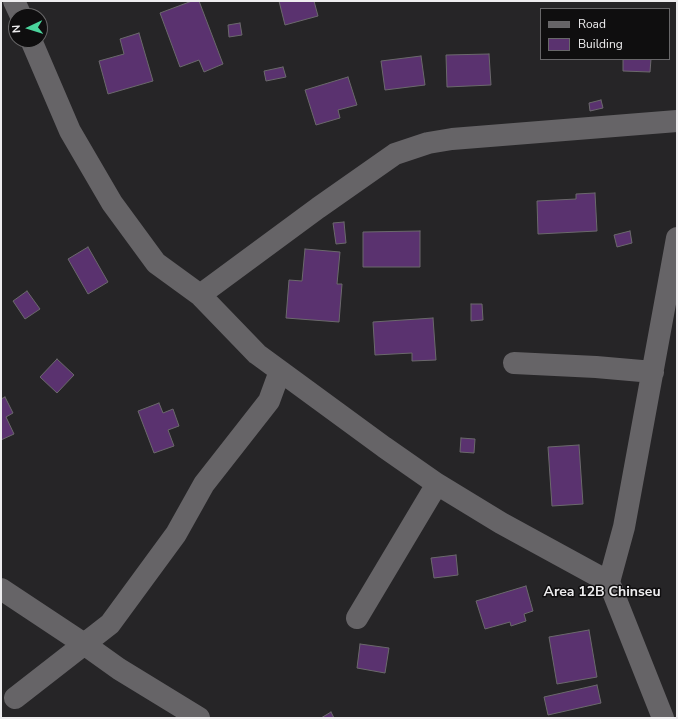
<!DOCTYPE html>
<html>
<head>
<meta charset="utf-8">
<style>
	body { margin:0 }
	#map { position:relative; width:678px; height:719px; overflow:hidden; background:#262527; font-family:"Nunito Sans",sans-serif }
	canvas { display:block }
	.frame { position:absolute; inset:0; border:2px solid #eeedef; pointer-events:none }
	.legend { position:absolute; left:540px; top:8px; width:130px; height:52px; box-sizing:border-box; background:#0f0e0f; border:1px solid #686769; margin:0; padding:5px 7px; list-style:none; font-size:12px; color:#eeedef }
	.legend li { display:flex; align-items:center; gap:8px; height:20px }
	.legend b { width:20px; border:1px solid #686769 }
	.north { position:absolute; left:8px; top:8px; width:40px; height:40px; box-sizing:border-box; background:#0f0e0f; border:1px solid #686769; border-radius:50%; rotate:266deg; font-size:11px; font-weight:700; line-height:16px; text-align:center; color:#eeedef }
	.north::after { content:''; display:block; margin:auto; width:14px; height:18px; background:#4ad49c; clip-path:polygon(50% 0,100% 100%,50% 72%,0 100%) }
</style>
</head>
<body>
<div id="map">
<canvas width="678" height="719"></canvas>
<div class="frame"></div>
<ul class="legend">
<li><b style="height:5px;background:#666467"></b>Road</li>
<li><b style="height:11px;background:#5a326f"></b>Building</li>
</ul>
<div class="north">N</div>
</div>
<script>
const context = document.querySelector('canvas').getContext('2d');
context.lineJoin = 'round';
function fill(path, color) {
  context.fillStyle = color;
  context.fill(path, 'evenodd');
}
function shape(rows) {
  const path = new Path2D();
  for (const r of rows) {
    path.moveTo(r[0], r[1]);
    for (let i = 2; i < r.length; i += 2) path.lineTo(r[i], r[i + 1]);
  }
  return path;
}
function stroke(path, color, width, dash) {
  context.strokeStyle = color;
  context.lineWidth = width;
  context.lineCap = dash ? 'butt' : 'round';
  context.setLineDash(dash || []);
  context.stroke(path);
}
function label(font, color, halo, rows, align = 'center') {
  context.font = font + ' "Nunito Sans",sans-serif';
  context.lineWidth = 3;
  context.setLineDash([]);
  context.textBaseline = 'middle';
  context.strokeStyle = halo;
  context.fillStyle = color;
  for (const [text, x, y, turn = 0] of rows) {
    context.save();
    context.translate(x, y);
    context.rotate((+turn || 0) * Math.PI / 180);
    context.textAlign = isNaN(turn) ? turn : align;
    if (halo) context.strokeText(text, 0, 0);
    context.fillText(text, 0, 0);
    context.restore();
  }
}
const building = shape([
	[192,1,199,1,223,64,204,72,199,60,180,67,160,13,192,1],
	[279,1,314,1,318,16,285,25,279,1],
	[240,23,242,35,229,37,228,25,240,23],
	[139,33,153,81,108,94,99,61,124,54,120,39,139,33],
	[489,54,491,85,447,87,446,55,489,54],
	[421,56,425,85,385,90,381,61,421,56],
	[623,59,651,59,650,72,623,71,623,59],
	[283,67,286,77,266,81,264,71,283,67],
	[348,77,357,105,338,110,340,118,316,125,305,90,348,77],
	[601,100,603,108,590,111,589,103,601,100],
	[595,193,597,231,538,234,537,201,576,199,576,194,595,193],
	[344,222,346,243,336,244,333,223,344,222],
	[420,231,420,267,363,267,363,232,420,231],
	[630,231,632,243,617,247,614,235,630,231],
	[88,247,108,282,88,294,68,259,88,247],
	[305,249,340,252,337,284,342,284,339,322,286,318,289,280,302,281,305,249],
	[27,291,40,309,25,319,13,301,27,291],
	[471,304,482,304,483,320,471,321,471,304],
	[433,318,436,360,412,361,412,353,375,355,373,322,433,318],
	[57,359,74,375,57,393,40,377,57,359],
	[5,397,13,413,6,417,14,434,1,440,1,399,5,397],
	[159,403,163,413,173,409,179,426,168,430,174,446,154,453,138,411,159,403],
	[461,438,475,439,474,453,460,452,461,438],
	[579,445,583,504,552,506,548,447,579,445],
	[456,555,458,575,434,578,431,558,456,555],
	[526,586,533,611,524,614,526,621,511,626,510,622,485,629,476,601,526,586],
	[589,630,597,677,557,684,549,637,589,630],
	[360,644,389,648,385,673,357,668,360,644],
	[597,685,601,703,548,715,544,697,597,685],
	[331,712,334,718,321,718,331,712]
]);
fill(building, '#5a326f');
stroke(building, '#6b696c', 1);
stroke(shape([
	[14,1,21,16],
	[31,40,70,131,112,203,156,263,200,295,257,354,384,447,437,484,501,523,609,582],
	[200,295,318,208,395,154,428,143,452,139,677,121],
	[514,363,596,367,653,372],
	[1,589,84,644,119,669,199,718],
	[357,618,437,484],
	[15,698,110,624,176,534,204,484,269,401,280,371],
	[663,718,609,582,624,527,677,238]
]), '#666467', 22);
label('bold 14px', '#eeedef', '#0f0e0f', [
	["Area 12B Chinseu",602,593]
]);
</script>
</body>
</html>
